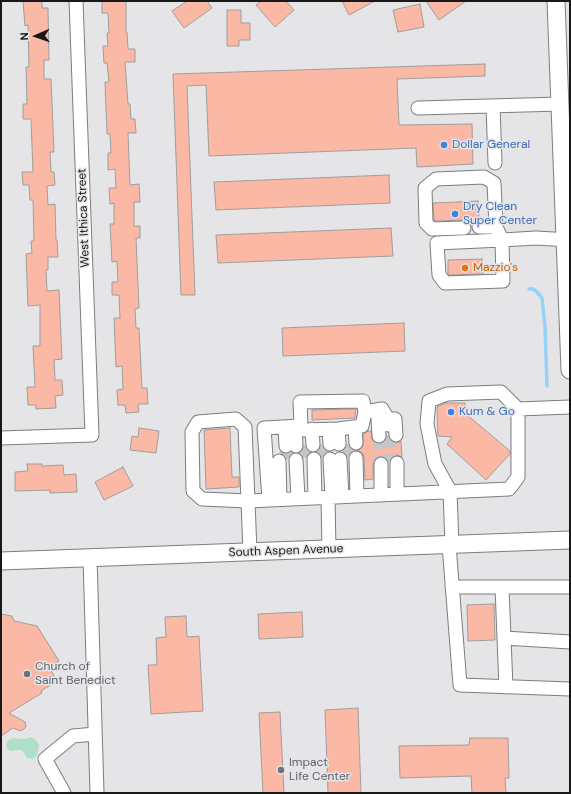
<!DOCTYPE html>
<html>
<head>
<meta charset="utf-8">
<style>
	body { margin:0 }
	#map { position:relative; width:571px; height:794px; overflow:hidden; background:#e5e5e7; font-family:"DM Sans",sans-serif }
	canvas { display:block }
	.frame { position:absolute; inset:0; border:2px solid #181818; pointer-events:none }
	.north { position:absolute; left:16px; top:16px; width:40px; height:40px; -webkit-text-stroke:3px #e5e5e7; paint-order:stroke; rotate:268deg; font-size:11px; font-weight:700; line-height:16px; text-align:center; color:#181818 }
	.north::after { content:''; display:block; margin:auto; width:14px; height:18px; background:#181818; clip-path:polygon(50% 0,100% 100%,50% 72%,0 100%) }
</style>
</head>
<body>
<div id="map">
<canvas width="571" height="794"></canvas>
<div class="frame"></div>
<div class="north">N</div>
</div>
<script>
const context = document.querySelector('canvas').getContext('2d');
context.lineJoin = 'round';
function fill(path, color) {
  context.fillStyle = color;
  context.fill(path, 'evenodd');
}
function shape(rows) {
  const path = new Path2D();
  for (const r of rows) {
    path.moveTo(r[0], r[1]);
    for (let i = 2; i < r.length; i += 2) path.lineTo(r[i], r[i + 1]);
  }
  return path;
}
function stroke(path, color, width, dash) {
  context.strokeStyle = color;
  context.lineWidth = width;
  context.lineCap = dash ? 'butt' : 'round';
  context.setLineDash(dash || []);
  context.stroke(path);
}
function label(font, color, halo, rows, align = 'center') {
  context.font = font + ' "DM Sans",sans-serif';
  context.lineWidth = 3;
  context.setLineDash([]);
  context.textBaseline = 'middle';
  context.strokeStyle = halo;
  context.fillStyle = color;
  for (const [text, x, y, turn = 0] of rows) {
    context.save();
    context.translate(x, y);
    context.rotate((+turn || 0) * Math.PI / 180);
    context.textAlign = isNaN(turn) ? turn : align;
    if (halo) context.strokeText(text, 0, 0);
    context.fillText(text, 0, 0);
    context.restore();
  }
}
fill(shape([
	[31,737,36,740,39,745,37,756,32,759,27,758,22,750,10,751,7,748,6,745,8,740,13,738,25,739]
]), '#b0dfc8');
stroke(shape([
	[529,289,533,289,536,291,542,298,545,327,547,386]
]), '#95d1f8', 3.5);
const building = shape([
	[23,1,42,1,42,8,48,8,49,60,44,60,44,79,51,79,54,152,50,152,51,172,54,172,55,185,47,186,48,205,55,204,56,240,57,240,58,257,48,257,48,270,46,270,47,291,59,290,62,359,54,360,55,380,62,380,63,395,55,396,56,408,36,409,36,405,28,405,27,387,35,387,33,346,40,346,40,305,28,306,26,254,32,253,31,241,34,241,33,200,30,200,29,185,23,185,22,172,33,172,31,119,23,119,23,104,27,104,26,67,29,67,28,25,25,26,23,1],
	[102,1,126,1,126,32,127,32,128,49,135,49,135,62,125,62,128,104,130,104,131,119,135,119,136,133,128,133,130,185,139,184,140,202,134,202,134,226,140,226,140,238,136,238,139,308,135,309,136,328,139,328,142,388,147,388,148,404,138,404,139,412,126,413,125,405,118,405,117,390,123,389,122,366,116,367,114,318,120,318,119,295,112,295,112,282,118,282,117,261,112,262,110,224,114,224,114,203,110,204,109,188,116,188,115,169,108,170,108,153,111,153,110,134,107,134,105,82,109,82,107,63,104,63,103,46,108,46,107,33,109,33,108,13,102,13,102,1],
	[187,1,207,1,212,8,184,28,172,11,187,1],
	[261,1,286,1,294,10,275,27,256,5,261,1],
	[342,1,375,1,349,15,342,1],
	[426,1,466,1,439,20,426,1],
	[420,4,424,27,398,32,393,10,420,4],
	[227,10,241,10,241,23,250,23,250,40,239,40,239,46,227,46,227,10],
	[485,64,485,76,397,79,399,125,472,124,473,164,417,167,416,148,209,156,206,85,187,86,195,295,181,295,173,74,485,64],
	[389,175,390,203,216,210,214,182,389,175],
	[478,201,479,219,475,220,471,225,468,221,464,220,435,221,434,220,433,203,478,201],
	[391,228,393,256,218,263,216,235,391,228],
	[482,259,483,274,449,275,448,274,448,260,482,259],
	[404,323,405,351,283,356,282,328,404,323],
	[446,403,465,403,466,414,510,451,510,454,486,480,447,444,452,437,438,436,437,407,446,403],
	[356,409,355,418,312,420,312,410,356,409],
	[139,428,159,431,156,453,130,450,132,436,138,437,139,428],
	[230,428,232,477,239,477,239,487,206,489,204,430,230,428],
	[368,431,371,431,372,440,376,443,380,444,384,442,387,435,393,442,397,443,401,441,402,457,397,455,393,456,390,459,389,463,388,460,385,457,381,456,377,457,373,464,373,479,365,480,364,457,363,454,358,450,363,446,363,434,368,431],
	[27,464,42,464,42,466,63,465,64,475,76,474,77,492,50,493,50,490,15,491,15,472,28,471,27,464],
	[123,467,133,486,104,500,95,482,123,467],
	[494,604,495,640,468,641,467,605,494,604],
	[302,612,303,637,259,639,258,614,302,612],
	[1,614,12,616,14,621,37,626,59,661,49,667,57,681,41,691,42,693,9,713,25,722,26,726,24,729,21,731,13,728,1,736,1,614],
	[186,616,187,637,199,636,203,711,151,714,148,665,157,665,156,638,166,637,165,617,186,616],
	[358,708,361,793,328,793,325,710,358,708],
	[280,712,284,793,263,793,259,713,280,712],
	[470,738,508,738,509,778,505,778,506,793,472,793,471,776,400,778,399,746,469,745,470,738]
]);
fill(building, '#fbb9a5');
stroke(building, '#9f9d9c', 1);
stroke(shape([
	[388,435,390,463],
	[379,436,381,464],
	[348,444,349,458],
	[305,445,305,460],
	[321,445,321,459],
	[286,446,287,461]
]), '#c6c6c8', 13, [13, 6]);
const minor = shape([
	[493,106,495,163],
	[418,108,560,104],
	[479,227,496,227],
	[464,228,432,229,426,223,425,188,436,179,484,177,494,183,496,227,502,240,437,243,439,275,445,283,503,281,502,240,536,238,570,240],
	[365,412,382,409,388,419,388,425],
	[295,426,296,446],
	[285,427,286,446],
	[355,427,356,443],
	[312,429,313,445],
	[329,429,330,444],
	[338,429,339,444],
	[379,436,378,419,395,419,396,435],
	[1,438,92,435,76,1],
	[356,458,357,496],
	[314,459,315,498],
	[330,459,332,497],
	[340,459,342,496],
	[296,460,298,498],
	[279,461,280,499],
	[397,463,397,494],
	[381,464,381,494],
	[328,497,329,549],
	[269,500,264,428,301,426,300,402,363,401,365,412,362,426,338,429,304,430,301,426],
	[449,545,460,685,570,689],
	[452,545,450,491,435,464,427,424,429,401,447,394,501,392,518,409],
	[250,552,248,501,245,427,236,419,198,422,192,432,193,491,202,499,248,501,509,489,518,477,518,409,570,407],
	[90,558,97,793],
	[452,587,502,587],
	[570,587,502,587,504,638,570,642],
	[504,638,506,687],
	[64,793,45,759,73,736,95,734]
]);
const major = shape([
	[556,1,570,370],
	[1,561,570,540]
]);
stroke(minor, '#7c7d7e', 15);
stroke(major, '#7c7d7e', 19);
stroke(minor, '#fff', 13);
stroke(major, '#fff', 17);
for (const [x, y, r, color] of [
	[444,145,4,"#3f7fe0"],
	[455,214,4,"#3f7fe0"],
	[465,268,4,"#e8710a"],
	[451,412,4,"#3f7fe0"],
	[27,674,4,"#6b7280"],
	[281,770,4,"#6b7280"]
]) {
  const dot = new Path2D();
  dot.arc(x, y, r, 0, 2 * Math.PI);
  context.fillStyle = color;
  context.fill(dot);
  stroke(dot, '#e5e5e7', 1.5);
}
label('12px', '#366cbe', '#e5e5e7', [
	["Dollar General",452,145],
	["Dry Clean",463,207],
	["Super Center",463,221],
	["Kum & Go",459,412]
], 'left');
label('12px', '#181818', '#e5e5e7', [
	["West Ithica Street",84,218,-92],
	["South Aspen Avenue",286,551,-2]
]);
label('12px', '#c56008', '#e5e5e7', [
	["Mazzio's",473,268]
], 'left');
label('12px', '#5b616d', '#e5e5e7', [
	["Church of",35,667],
	["Saint Benedict",35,681],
	["Impact",289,763],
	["Life Center",289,777]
], 'left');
</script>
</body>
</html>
